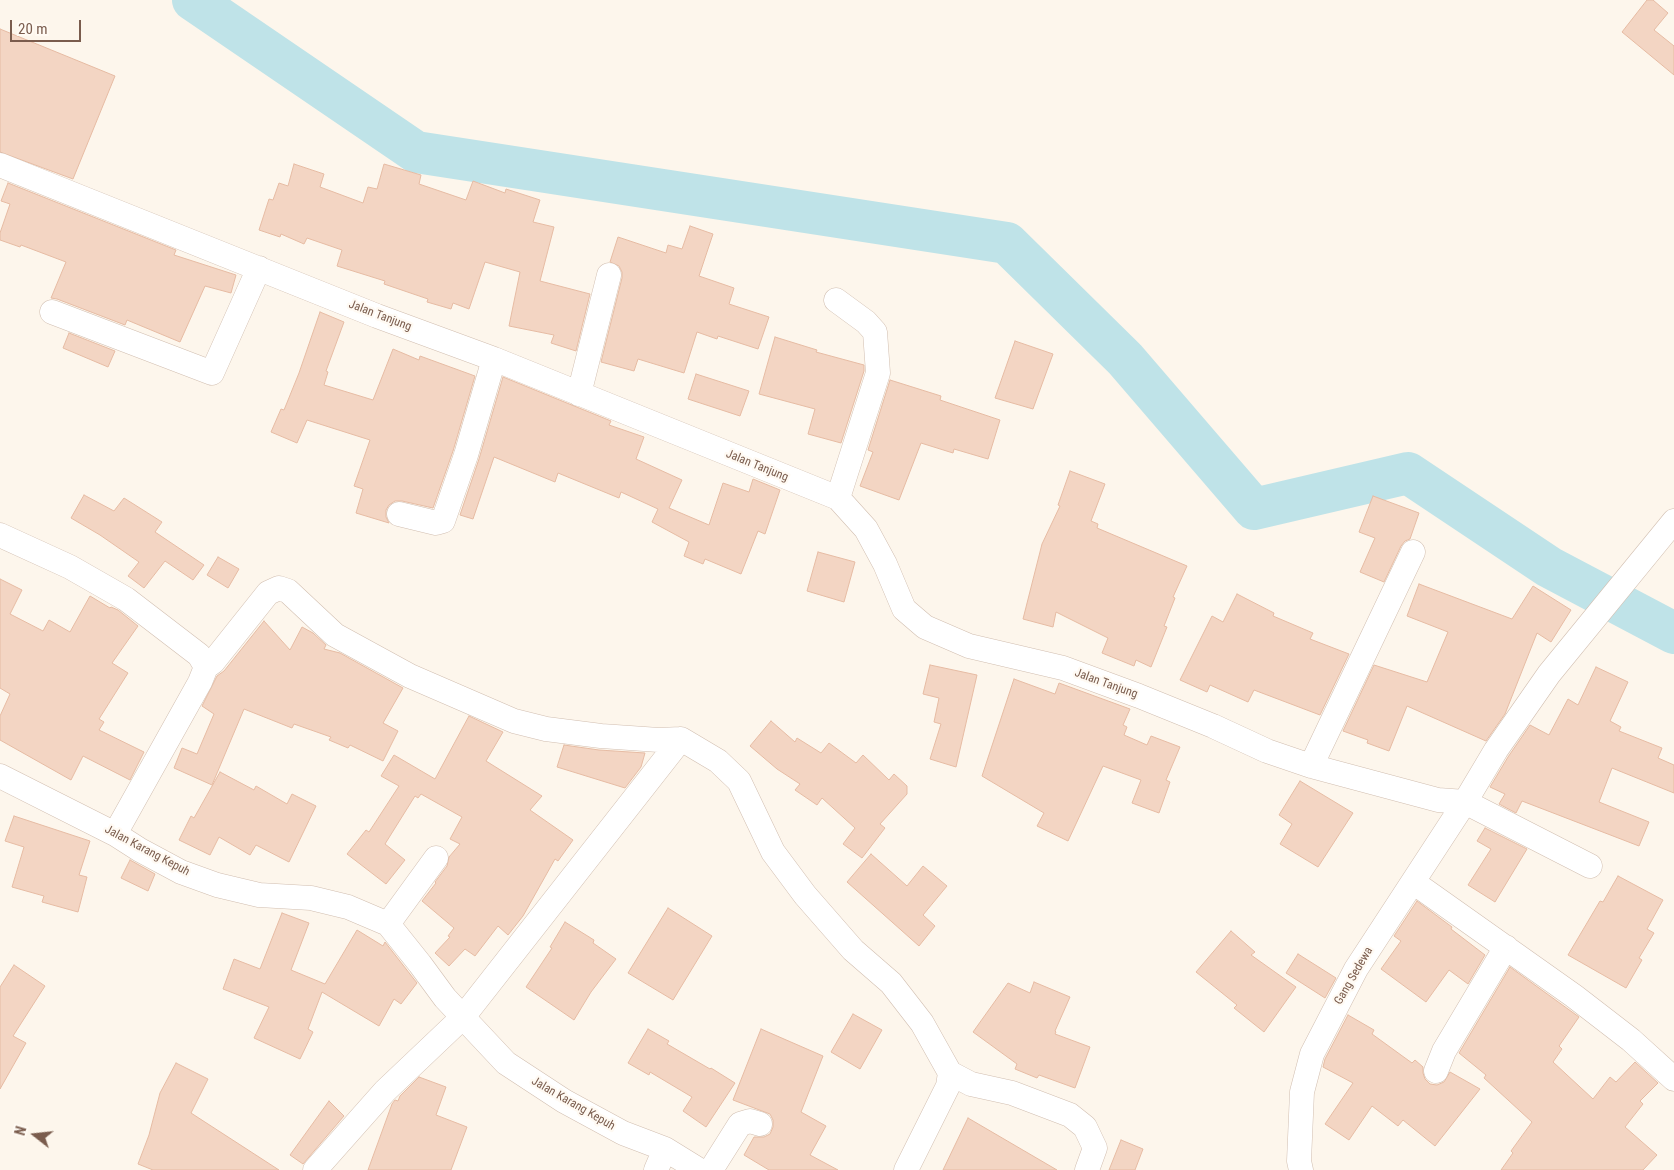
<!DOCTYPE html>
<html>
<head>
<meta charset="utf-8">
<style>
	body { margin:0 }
	#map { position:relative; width:1674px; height:1170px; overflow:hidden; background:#fdf6ec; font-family:"Roboto Condensed",sans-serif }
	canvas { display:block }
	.north { position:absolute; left:10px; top:1110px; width:50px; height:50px; -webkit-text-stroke:4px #fffaf3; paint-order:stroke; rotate:286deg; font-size:14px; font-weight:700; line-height:20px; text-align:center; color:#7a5c4d }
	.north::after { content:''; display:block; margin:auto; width:18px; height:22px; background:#7a5c4d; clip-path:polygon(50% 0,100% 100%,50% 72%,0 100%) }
	.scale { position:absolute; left:10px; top:20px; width:71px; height:22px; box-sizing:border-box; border:2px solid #7a5c4d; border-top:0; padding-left:6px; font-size:15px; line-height:18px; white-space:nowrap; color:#7a5c4d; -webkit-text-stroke:4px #fffaf3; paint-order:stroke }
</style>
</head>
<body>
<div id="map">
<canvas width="1674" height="1170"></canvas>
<div class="north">N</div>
<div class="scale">20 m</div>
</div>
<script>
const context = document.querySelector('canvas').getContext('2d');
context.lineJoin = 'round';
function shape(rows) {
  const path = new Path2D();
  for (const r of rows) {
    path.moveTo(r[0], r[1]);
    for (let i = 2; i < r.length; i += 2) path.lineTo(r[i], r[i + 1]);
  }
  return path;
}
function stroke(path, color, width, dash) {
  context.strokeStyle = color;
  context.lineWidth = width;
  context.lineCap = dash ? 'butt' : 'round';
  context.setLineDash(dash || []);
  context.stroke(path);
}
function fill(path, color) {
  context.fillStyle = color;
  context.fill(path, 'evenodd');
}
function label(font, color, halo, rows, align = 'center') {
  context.font = font + ' "Roboto Condensed",sans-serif';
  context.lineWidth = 4.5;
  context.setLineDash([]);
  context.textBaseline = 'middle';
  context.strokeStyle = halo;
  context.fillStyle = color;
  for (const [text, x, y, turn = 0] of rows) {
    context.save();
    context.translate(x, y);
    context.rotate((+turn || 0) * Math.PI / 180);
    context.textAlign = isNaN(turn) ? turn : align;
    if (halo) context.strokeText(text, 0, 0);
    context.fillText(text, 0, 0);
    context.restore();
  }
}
stroke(shape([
	[193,0,416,152,1007,243,1125,359,1254,509,1408,473,1549,567,1674,633]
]), '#bfe3e8', 42);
const building = shape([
	[1647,0,1653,0,1668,13,1654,30,1674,46,1674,75,1622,32,1647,0],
	[0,29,115,76,73,179,0,152,0,29],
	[294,164,324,174,320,187,363,203,368,187,377,189,384,164,421,175,419,184,466,200,473,181,505,193,506,189,540,200,533,222,554,227,540,281,590,294,576,351,551,343,554,335,509,326,520,272,485,262,469,309,453,303,451,309,427,302,428,299,384,284,385,281,337,266,342,250,307,238,304,244,281,234,280,237,259,230,269,199,273,200,279,183,288,186,294,164],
	[8,183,176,250,174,255,236,275,231,293,205,286,180,342,127,320,125,325,57,299,51,298,66,262,21,245,20,247,0,240,0,233,10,204,1,201,8,183],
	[690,226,713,234,699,276,734,288,729,304,769,317,758,349,718,336,717,339,697,332,684,373,638,359,634,371,601,362,622,278,622,272,619,266,610,262,618,237,666,253,668,245,682,249,690,226],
	[320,312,344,322,326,371,328,372,324,385,373,400,393,349,419,360,420,356,475,376,453,451,433,508,402,501,395,501,389,505,386,510,386,517,389,523,356,513,363,489,354,486,370,440,307,420,297,443,271,432,281,409,284,410,299,373,320,312],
	[69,333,115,351,108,367,63,348,69,333],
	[775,337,817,350,816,352,864,365,864,371,841,443,808,434,815,409,759,394,775,337],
	[1015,341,1053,354,1033,409,995,398,1015,341],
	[696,374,749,391,740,416,688,399,696,374],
	[503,377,611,421,609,425,644,437,636,459,682,480,669,508,709,525,723,483,749,492,753,479,780,490,765,534,758,531,741,574,705,559,703,564,684,556,689,542,652,522,658,509,621,492,619,498,558,473,555,482,494,457,473,519,460,515,479,459,503,377],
	[890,380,941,396,940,400,1000,420,988,459,954,449,953,453,921,443,899,500,860,486,873,452,868,450,890,380],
	[1070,471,1105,484,1091,521,1098,524,1097,528,1187,566,1173,597,1175,598,1164,626,1167,627,1151,667,1136,660,1134,666,1102,653,1108,638,1056,612,1053,627,1023,619,1042,544,1060,506,1058,505,1070,471],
	[84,495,114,511,124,498,162,522,155,532,204,565,193,580,165,561,144,588,128,576,139,562,100,535,71,518,84,495],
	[1373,496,1419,513,1410,539,1405,541,1401,546,1384,582,1360,572,1375,538,1359,532,1373,496],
	[818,552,855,562,844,602,807,591,818,552],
	[218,557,239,569,228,588,207,575,218,557],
	[0,579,22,590,10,614,43,631,49,620,70,632,90,596,110,608,111,607,118,610,138,626,112,663,128,673,99,719,104,722,99,730,144,752,130,780,83,756,71,780,0,740,0,716,10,694,0,688,0,579],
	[1419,584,1512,619,1533,586,1571,610,1551,642,1537,633,1505,714,1486,741,1407,706,1389,751,1367,743,1368,740,1343,731,1374,665,1427,682,1448,632,1407,616,1419,584],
	[1237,594,1274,613,1273,616,1313,633,1310,639,1349,654,1320,715,1254,690,1248,702,1210,685,1207,692,1180,680,1212,616,1223,622,1237,594],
	[264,621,290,650,302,627,313,633,326,645,324,649,340,653,403,688,383,723,398,731,383,761,350,745,348,748,329,740,331,737,294,724,292,728,244,709,212,785,174,768,182,748,197,754,214,714,202,706,217,676,224,671,264,621],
	[930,665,977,675,956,767,930,759,941,724,934,722,939,698,923,694,930,665],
	[1596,667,1628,682,1610,721,1621,727,1619,731,1662,748,1658,758,1674,765,1674,793,1612,768,1599,802,1649,822,1639,846,1522,801,1516,813,1499,804,1505,794,1490,787,1508,757,1530,725,1549,735,1568,699,1578,705,1596,667],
	[1014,679,1055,694,1059,683,1130,709,1123,725,1127,727,1124,735,1147,745,1151,736,1180,747,1166,780,1170,782,1159,813,1132,803,1141,780,1103,766,1068,841,1037,826,1044,813,982,776,1014,679],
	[469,716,503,732,486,761,542,796,530,810,573,840,558,861,555,859,523,916,508,935,498,926,475,956,465,949,449,966,435,953,450,937,448,936,454,928,422,901,436,883,435,882,447,866,449,857,460,844,450,839,462,817,421,794,418,798,415,796,385,844,405,860,386,884,347,854,366,830,369,832,399,786,381,776,394,755,435,779,469,716],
	[771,721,795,742,797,738,821,753,829,743,856,763,863,755,889,780,894,774,907,786,907,794,880,824,885,828,862,858,843,844,855,828,822,798,817,805,795,790,800,784,777,769,750,746,771,721],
	[564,745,599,750,645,753,641,767,625,788,557,767,564,745],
	[220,772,254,790,256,786,287,804,292,794,316,806,289,862,256,845,250,855,219,837,210,855,179,840,191,816,194,818,220,772],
	[1300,781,1353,813,1318,867,1280,844,1292,824,1279,815,1300,781],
	[14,816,90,841,79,875,87,877,78,912,42,902,44,896,12,887,24,847,5,841,14,816],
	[1485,828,1527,849,1495,902,1468,885,1491,849,1477,841,1485,828],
	[871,854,907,886,923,866,947,886,923,915,935,926,919,946,847,882,871,854],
	[130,860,155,874,148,891,121,878,130,860],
	[1618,876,1663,900,1647,929,1654,933,1639,958,1642,960,1626,988,1568,955,1600,901,1603,902,1618,876],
	[1417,901,1452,927,1451,929,1485,955,1468,984,1449,970,1426,1002,1381,969,1401,941,1394,936,1417,901],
	[668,908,712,936,673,1000,628,973,668,908],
	[282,913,309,923,291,970,325,984,357,930,383,946,385,942,417,983,401,1004,394,999,379,1026,322,992,308,1029,313,1032,300,1059,254,1038,269,1007,223,989,234,959,260,969,282,913],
	[565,922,594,940,593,943,616,959,591,992,574,1020,526,987,552,948,550,947,565,922],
	[1231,931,1255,952,1251,955,1296,987,1264,1032,1234,1008,1237,1005,1196,972,1231,931],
	[1298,954,1336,978,1325,998,1286,973,1298,954],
	[14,965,45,986,13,1036,26,1043,0,1089,0,987,14,965],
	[1510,967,1579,1017,1559,1046,1562,1049,1553,1062,1593,1099,1610,1077,1616,1082,1635,1062,1658,1083,1640,1101,1643,1104,1625,1127,1657,1155,1643,1170,1501,1170,1513,1153,1511,1151,1532,1122,1484,1078,1486,1075,1459,1053,1510,967],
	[1034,982,1070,997,1055,1031,1056,1032,1055,1034,1090,1047,1075,1088,1039,1075,1037,1078,1015,1069,1017,1064,973,1032,1008,983,1030,993,1034,982],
	[853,1014,882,1030,860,1069,831,1052,853,1014],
	[1348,1015,1374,1030,1372,1034,1412,1063,1415,1060,1423,1067,1423,1073,1425,1079,1430,1084,1437,1085,1444,1082,1450,1072,1480,1089,1435,1146,1403,1120,1398,1126,1372,1106,1349,1140,1325,1124,1353,1083,1323,1067,1325,1059,1348,1015],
	[648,1029,669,1041,667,1044,710,1069,711,1068,735,1083,706,1127,683,1111,692,1097,650,1072,649,1075,628,1063,648,1029],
	[761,1029,823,1056,801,1112,826,1126,810,1155,838,1170,769,1170,744,1155,754,1137,764,1137,770,1134,773,1127,773,1120,770,1114,733,1100,761,1029],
	[176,1063,208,1079,191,1113,279,1170,153,1170,138,1164,149,1135,160,1093,176,1063],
	[419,1077,446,1087,436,1115,467,1127,451,1170,368,1170,392,1104,395,1100,398,1101,400,1096,419,1077],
	[329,1101,344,1116,303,1164,290,1155,329,1101],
	[968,1118,1057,1170,943,1170,968,1118],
	[1121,1140,1143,1149,1135,1170,1109,1170,1121,1140]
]);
fill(building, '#f3d5c3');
stroke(building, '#e6bba3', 1);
const minor = shape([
	[0,165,377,316,494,359,838,498,866,529,885,564,904,609,925,627,969,646,1063,668,1139,696,1213,726,1267,751,1311,766,1438,800,1465,802,1590,866],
	[836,300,866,322,875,332,878,373,838,498],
	[52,312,212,373,259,268],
	[579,394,609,275],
	[399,514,436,523,443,521,466,455,494,359],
	[0,535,70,567,126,599,199,655,206,667,200,682,115,834],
	[206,667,213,662,268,593,279,588,288,591,335,635,410,676,514,721,546,729,601,736,659,740,681,739,718,761,739,781,773,852,805,895,853,950,891,983,922,1023,950,1073,971,1084,1012,1093,1070,1115,1085,1127,1095,1148,1087,1170],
	[1311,766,1413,552],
	[0,776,115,834,140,850,181,872,217,885,259,895,311,898,348,907,388,924,420,964,445,998,506,1063,564,1101,623,1133,665,1149,699,1170],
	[1413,882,1574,996,1631,1040,1674,1079],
	[388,924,436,858],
	[1436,1071,1444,1051,1506,947],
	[315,1170,385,1091,463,1017,681,739],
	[656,1170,665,1149],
	[711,1170,740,1124,750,1121,760,1124],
	[906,1170,948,1086,950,1073],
	[1301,1170,1299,1161,1302,1092,1312,1054,1356,969,1465,802,1496,750,1549,674,1674,521]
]);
stroke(minor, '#d1beb0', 25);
stroke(minor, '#fff', 24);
label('12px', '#7a5c4d', '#fffaf3', [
	["Jalan Tanjung",380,316,21],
	["Jalan Tanjung",757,466,22],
	["Jalan Tanjung",1106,684,20],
	["Jalan Karang Kepuh",147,851,28],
	["Gang Sedewa",1354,976,-60],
	["Jalan Karang Kepuh",573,1104,30]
]);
</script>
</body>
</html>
